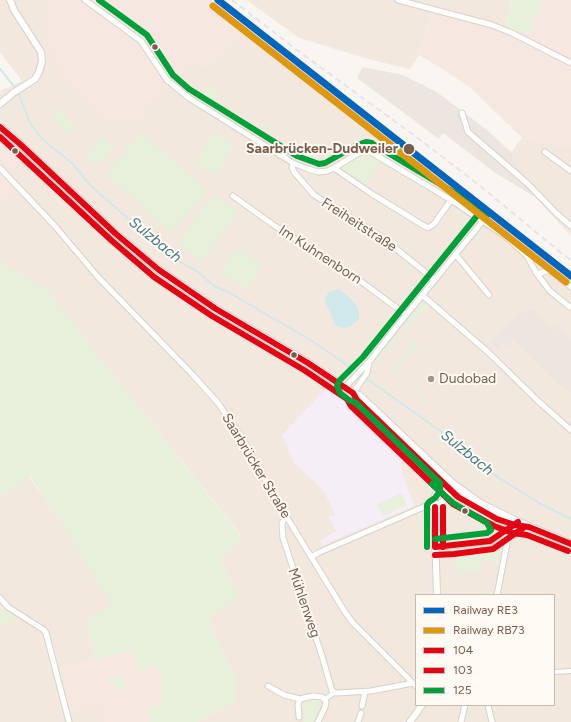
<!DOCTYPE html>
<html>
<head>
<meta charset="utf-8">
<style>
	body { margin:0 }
	#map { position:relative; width:571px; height:722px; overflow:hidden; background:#f9f5f0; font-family:Figtree,sans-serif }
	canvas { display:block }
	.legend { position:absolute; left:415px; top:594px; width:140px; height:112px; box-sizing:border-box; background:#fffaf3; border:1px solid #cabbb1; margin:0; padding:5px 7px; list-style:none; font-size:12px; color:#7a5c4d }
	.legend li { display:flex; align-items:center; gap:8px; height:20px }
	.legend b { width:20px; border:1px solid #cabbb1 }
</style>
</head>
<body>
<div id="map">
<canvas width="571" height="722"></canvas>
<ul class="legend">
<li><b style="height:5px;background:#0065bd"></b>Railway RE3</li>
<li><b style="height:5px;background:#de970f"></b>Railway RB73</li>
<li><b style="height:5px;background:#e30513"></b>104</li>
<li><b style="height:5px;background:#e30513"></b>103</li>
<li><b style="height:5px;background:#00a13a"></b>125</li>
</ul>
</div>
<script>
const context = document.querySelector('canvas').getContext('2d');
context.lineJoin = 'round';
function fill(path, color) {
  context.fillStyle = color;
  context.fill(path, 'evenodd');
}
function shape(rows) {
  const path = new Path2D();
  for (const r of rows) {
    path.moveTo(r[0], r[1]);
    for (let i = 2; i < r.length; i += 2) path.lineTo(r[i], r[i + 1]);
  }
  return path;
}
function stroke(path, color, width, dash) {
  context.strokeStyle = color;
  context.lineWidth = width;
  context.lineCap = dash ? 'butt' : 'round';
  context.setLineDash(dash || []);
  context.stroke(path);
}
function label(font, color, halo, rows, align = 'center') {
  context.font = font + ' Figtree,sans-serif';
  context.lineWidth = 4;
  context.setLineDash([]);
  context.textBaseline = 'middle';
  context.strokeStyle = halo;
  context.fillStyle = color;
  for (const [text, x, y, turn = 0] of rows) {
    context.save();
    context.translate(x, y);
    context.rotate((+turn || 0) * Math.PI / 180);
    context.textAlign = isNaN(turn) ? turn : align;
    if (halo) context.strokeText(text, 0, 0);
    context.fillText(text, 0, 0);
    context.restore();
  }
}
fill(shape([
	[0,0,52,0,47,7,136,120,192,60,202,68,248,29,362,115,571,280,571,722,197,722,236,700,232,686,237,681,208,619,239,596,220,560,242,537,46,290,0,261,0,91,22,81,0,52],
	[416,595,554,595,554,705,416,705],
	[247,0,512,0,505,27,434,8,419,55,410,69,372,60,299,38],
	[522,138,571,148,571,236,535,197,541,191,521,171,511,152],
	[29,477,57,514,112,606,86,621,95,660,60,669,100,705,104,722,0,722,0,624,17,619,0,607,0,495]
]), '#f2e8de');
fill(shape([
	[52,0,211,0,248,29,202,68,192,60,136,120,102,121,55,64,43,27,47,7],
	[542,0,571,0,571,148,522,138,472,89,447,72,419,55,434,8,530,34],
	[3,143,21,160,12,171,0,159,0,147],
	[3,176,16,189,0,207,0,179],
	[133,650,157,666,163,686,160,691,163,704,147,708,150,722,104,722,99,705,71,713,60,669]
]), '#f6e8e1');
fill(shape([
	[363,67,403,75,437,92,487,130,511,152,521,171,541,191,535,197,494,172,443,133,439,139,357,78],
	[533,309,553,329,556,325,571,338,571,393,552,379,513,340,506,347,503,343,497,348,490,342,519,314]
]), '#ede5e0');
fill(shape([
	[329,385,359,408,408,458,400,462,402,466,401,470,414,506,323,545,320,541,336,531,329,517,335,515,324,491,294,463,282,435]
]), '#f6eef6');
fill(shape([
	[512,0,542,0,530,34,505,27],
	[210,85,220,92,212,106,201,99],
	[60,109,76,127,68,135,52,117],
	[214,131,235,145,216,175,195,162],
	[142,132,208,191,171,233,105,174],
	[103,136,115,148,98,166,85,155],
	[365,154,370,154,381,162,366,186,339,169],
	[214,193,239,211,202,261,178,243],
	[237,248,263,265,247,289,221,273],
	[0,261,46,289,242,538,220,560,240,596,208,619,237,681,232,686,236,700,197,722,150,722,147,708,163,704,160,691,163,686,157,666,138,671,133,650,95,660,86,621,111,606,57,514,30,477,0,495],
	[423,302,428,306,408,328,404,324],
	[400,333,405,336,403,339,400,336,379,361,379,369,374,365,397,334],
	[412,340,419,344,396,372,431,403,425,399,422,403,420,401,423,398,390,370,411,346,408,343],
	[402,493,407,505,383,516,377,504],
	[486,548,501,551,498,562,482,560,480,573,458,571,458,569,454,569,456,552],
	[0,607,18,619,0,624],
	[123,675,126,688,115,691,113,684,110,684,108,678],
	[314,700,321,702,313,722,304,722,304,708,309,701]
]), '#e7f0db');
fill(shape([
	[339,289,349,297,357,306,359,312,359,318,356,322,349,327,344,328,337,326,335,324,325,301,326,297,328,293,335,290]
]), '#d0e8ea');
stroke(shape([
	[0,69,17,90,31,125,42,139,73,164,91,186,173,258,198,272,214,286,230,293,312,341,350,367],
	[367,379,449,437,490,472,539,503,571,519]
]), '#d0e8ea', 2);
const pedestrian = shape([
	[554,672,571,671],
	[325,699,334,693]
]);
const minor = shape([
	[85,0,141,41,167,80,189,98,293,163,308,169,318,172,327,171,334,168,360,152,366,150,369,151,451,200,505,236,527,256,537,274,550,291,571,308],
	[398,0,492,25,512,33,571,63],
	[462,113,468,132,527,183,556,213,571,226],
	[545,152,571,171],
	[293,163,292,167,294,172,314,195,380,236,435,280],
	[0,168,54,225,98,277,192,374,218,403,243,439,278,503,345,612,353,623,416,686],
	[334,168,372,194,426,227,428,228,434,224,451,200],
	[233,196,272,224,366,285,406,315],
	[456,255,489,295],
	[537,274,550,270,571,287],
	[422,295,488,352,538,401,571,430],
	[345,387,369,362,398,325,482,222],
	[353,393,367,373,369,362],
	[286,516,282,523,283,538,322,656,332,691,336,693,371,691,413,683],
	[435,547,453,546,490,541,503,533,517,523],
	[311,557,320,552,426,506,429,505,435,507],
	[497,595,507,543,506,538,500,530],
	[0,598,8,607,44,630,46,633,69,722],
	[268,686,284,695,300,699],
	[488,705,492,722],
	[362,706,365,692],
	[299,717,298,705,300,699,313,696,322,697,326,702,325,707,318,722],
	[358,722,361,713],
	[461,722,465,705]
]);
const tertiary = shape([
	[0,104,13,93,35,79,39,72,42,62,41,52,14,10,10,0],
	[435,476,437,481,438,487,434,500,437,595],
	[435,507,440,504,446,498,448,494,449,484],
	[410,722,422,705]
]);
const secondary = shape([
	[0,127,20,144,116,234,159,270,216,309,308,363,353,393,360,396,452,483,481,504,518,522,571,544],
	[353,393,357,400,367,409],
	[399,440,458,497,492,517,517,525]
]);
stroke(pedestrian, '#d7d1cb', 6);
stroke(minor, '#d7d1cb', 7);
stroke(tertiary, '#d7d1cb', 8);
stroke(secondary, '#d9d2cb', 9);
stroke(pedestrian, '#fefefd', 4);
stroke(minor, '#fefefd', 5);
stroke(tertiary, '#fefefd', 6);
stroke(secondary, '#fefefd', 7);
stroke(shape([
	[232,0,297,50,419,139,479,185,571,261]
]), '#e6e3e7', 2, [6, 4]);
stroke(shape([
	[0,127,20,144,116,234,159,270,216,309,308,363,353,393,357,400,458,497,497,519,515,525,529,527,571,544],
	[435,507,435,547],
	[435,547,490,541,518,522]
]), '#e30513', 6);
stroke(shape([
	[0,137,111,240,154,277,212,316,304,370,347,399,351,406,453,504,494,526,513,533,527,535,568,551],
	[443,507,443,547],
	[435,555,454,554,493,549,523,528]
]), '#e30513', 6);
stroke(shape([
	[99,0,147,35,173,75,189,89,297,156,319,164,325,163,357,145,366,142,372,143],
	[373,144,455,193,487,215],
	[432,484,453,503,487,523,491,530,487,533,435,539],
	[427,547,427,505,429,502,435,498,440,491,440,483,356,403,349,400,340,393,337,386,339,381,363,357,476,217]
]), '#00a13a', 6);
stroke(shape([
	[218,0,571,276]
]), '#0065bd', 7);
stroke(shape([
	[213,6,566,282]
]), '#de970f', 7);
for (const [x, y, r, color] of [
	[155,47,3.5,"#7a5c4d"],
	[409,149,6,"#7a5c4d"],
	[15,151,3.5,"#7a5c4d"],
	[294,355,3.5,"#7a5c4d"],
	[431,379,4,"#a69286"],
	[465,511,3.5,"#7a5c4d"]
]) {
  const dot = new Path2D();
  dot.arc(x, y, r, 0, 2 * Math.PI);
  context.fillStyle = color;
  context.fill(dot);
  stroke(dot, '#fffaf3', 1.5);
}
label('bold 14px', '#7a5c4d', '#fffaf3', [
	["Saarbrücken-Dudweiler",398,149]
], 'right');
label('14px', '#7a5c4d', '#fffaf3', [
	["Freiheitstraße",359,225,33],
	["Im Kuhnenborn",320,255,33],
	["Saarbrücker Straße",256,466,59],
	["Mühlenweg",304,603,71]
]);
label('14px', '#7a5c4d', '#fffaf3', [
	["Dudobad",439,379]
], 'left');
label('italic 15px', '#437c86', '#fffaf3', [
	["Sulzbach",155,240,39],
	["Sulzbach",467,453,39]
]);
</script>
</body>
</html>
